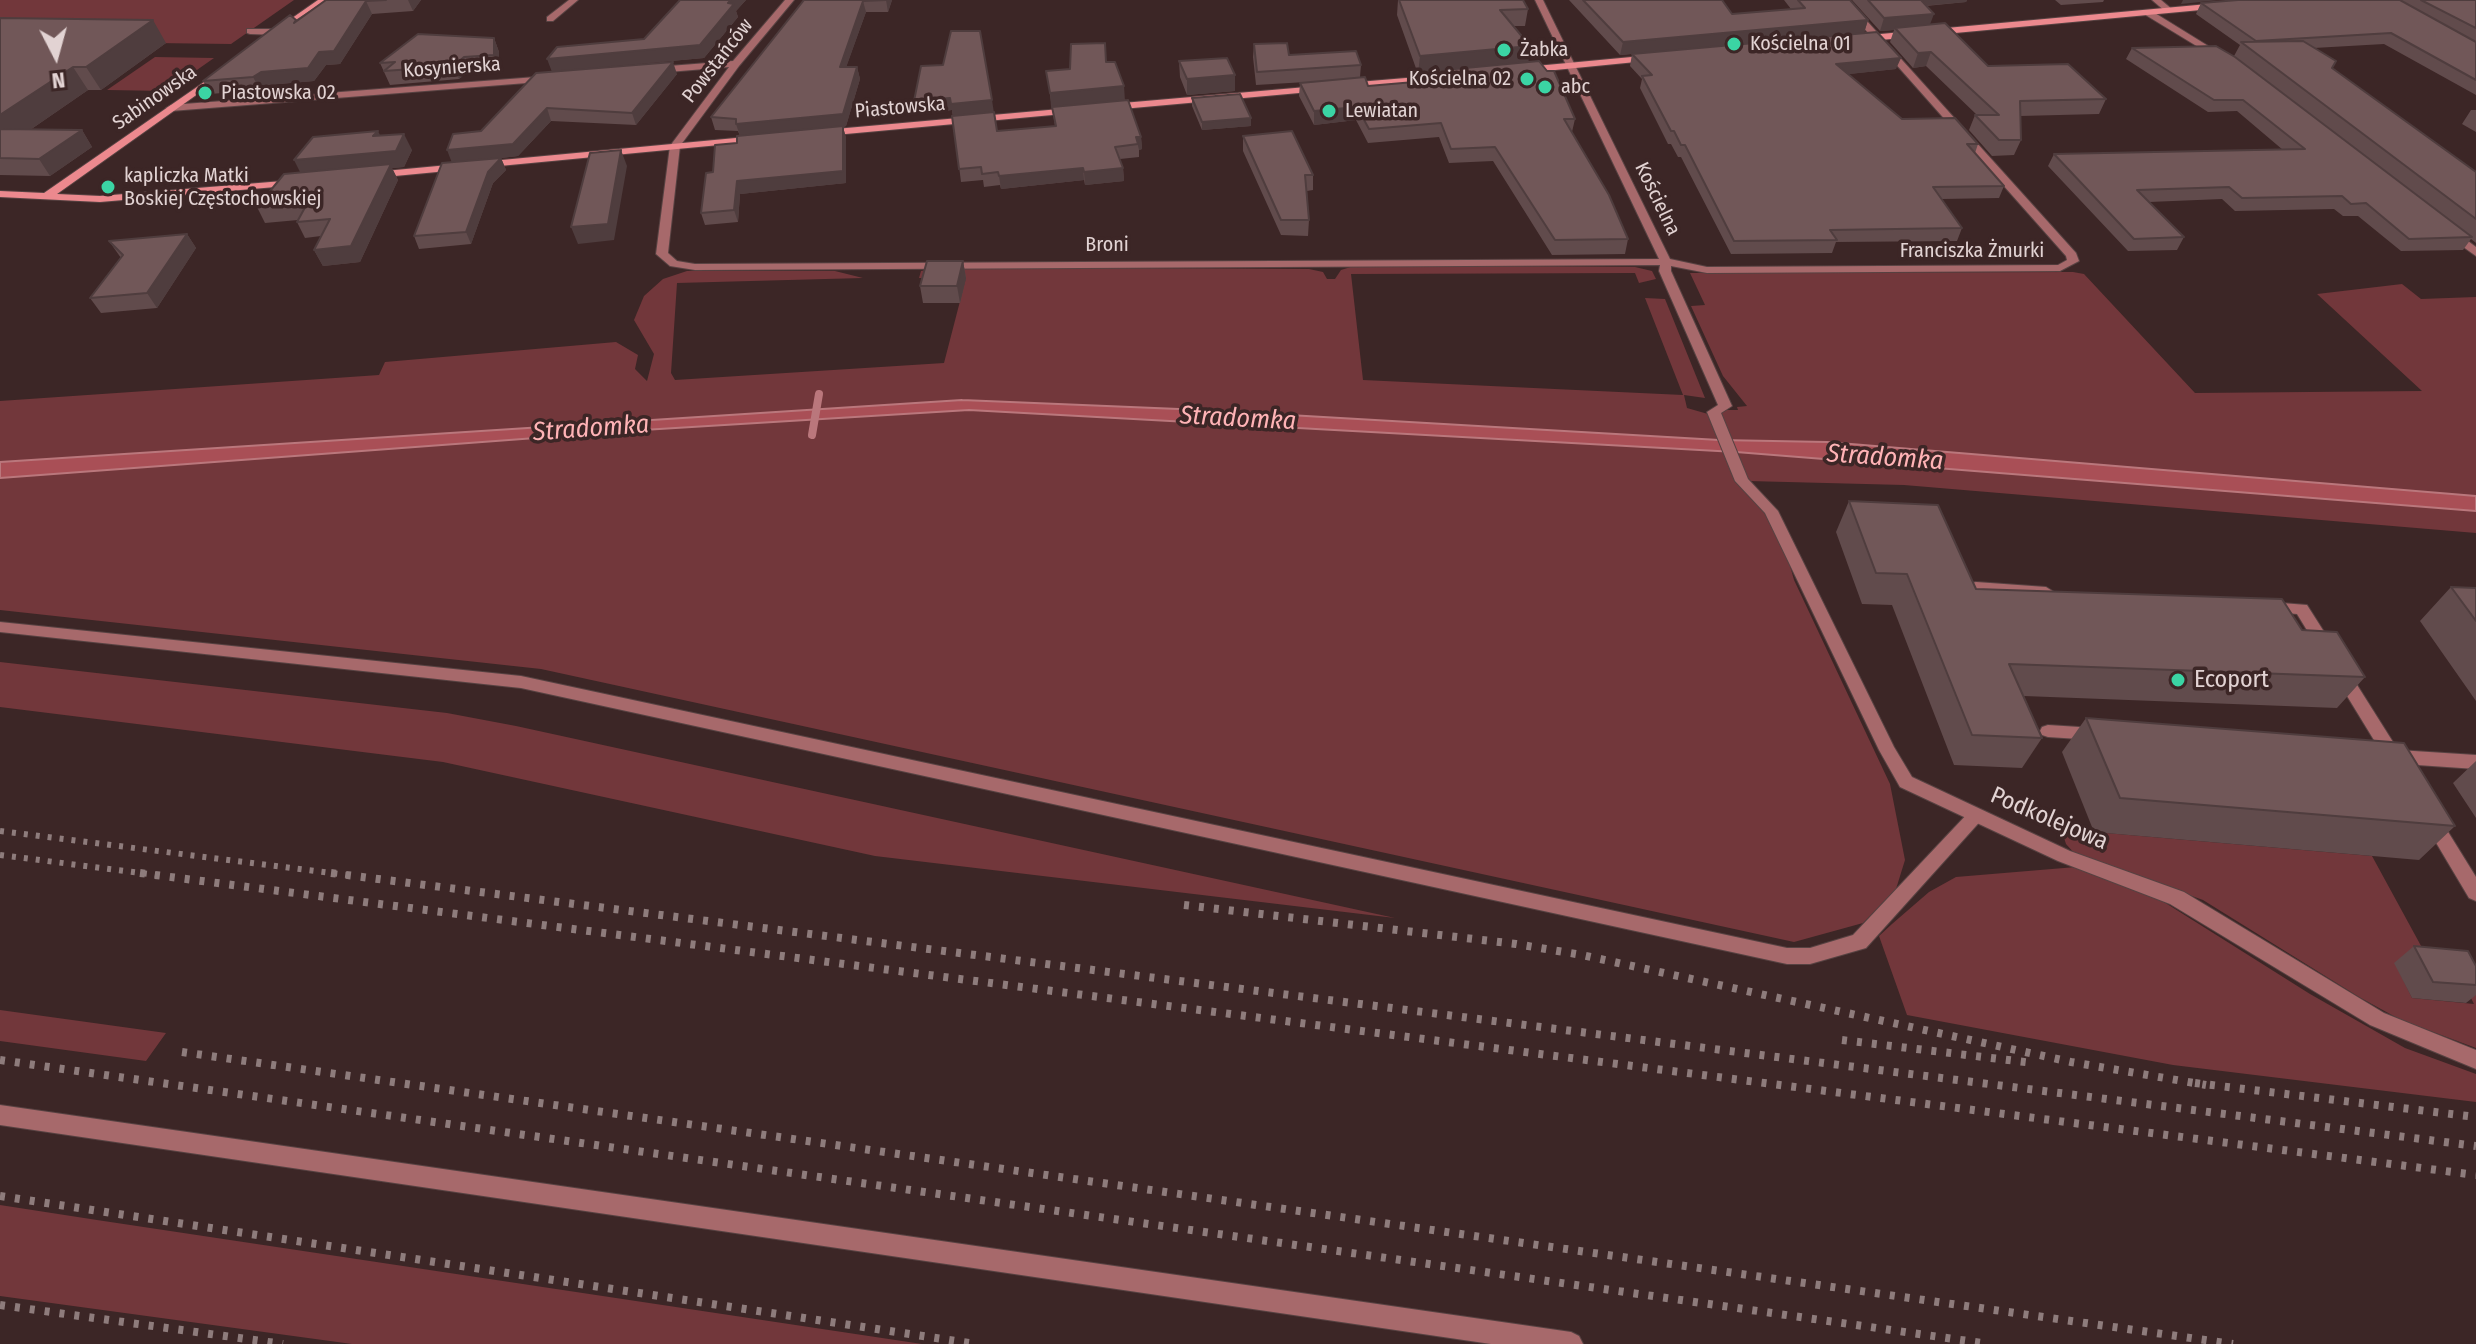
<!DOCTYPE html>
<html>
<head>
<meta charset="utf-8">
<style>
	body { margin:0 }
	#map { position:relative; width:2476px; height:1344px; overflow:hidden; background:#3c2626; font-family:"Fira Sans Condensed",sans-serif }
	canvas { display:block }
	.north { position:absolute; left:16px; top:16px; width:80px; height:80px; -webkit-text-stroke:6px #3c2626; paint-order:stroke; rotate:174deg; font-size:22px; font-weight:700; line-height:32px; text-align:center; color:#e2d3d3 }
	.north::after { content:''; display:block; margin:auto; width:28px; height:36px; background:#e2d3d3; clip-path:polygon(50% 0,100% 100%,50% 72%,0 100%) }
</style>
</head>
<body>
<div id="map">
<canvas width="2476" height="1344"></canvas>
<div class="north">N</div>
</div>
<script>
const context = document.querySelector('canvas').getContext('2d');
context.lineJoin = 'round';
function fill(path, color) {
  context.fillStyle = color;
  context.fill(path, 'evenodd');
}
function shape(rows) {
  const path = new Path2D();
  for (const r of rows) {
    path.moveTo(r[0], r[1]);
    for (let i = 2; i < r.length; i += 2) path.lineTo(r[i], r[i + 1]);
  }
  return path;
}
function stroke(path, color, width, dash) {
  context.strokeStyle = color;
  context.lineWidth = width;
  context.lineCap = dash ? 'butt' : 'round';
  context.setLineDash(dash || []);
  context.stroke(path);
}
function label(font, color, halo, rows, align = 'center') {
  context.font = font + ' "Fira Sans Condensed",sans-serif';
  context.lineWidth = 7;
  context.setLineDash([]);
  context.textBaseline = 'middle';
  context.strokeStyle = halo;
  context.fillStyle = color;
  for (const [text, x, y, turn = 0] of rows) {
    context.save();
    context.translate(x, y);
    context.rotate((+turn || 0) * Math.PI / 180);
    context.textAlign = isNaN(turn) ? turn : align;
    if (halo) context.strokeText(text, 0, 0);
    context.fillText(text, 0, 0);
    context.restore();
  }
}
fill(shape([
	[0,0,294,0,231,44,0,41],
	[155,57,214,58,167,91,107,90],
	[1357,265,1635,267,1652,271,1656,279,1639,283,1635,273,1351,274,1363,380,1683,395,1645,298,1665,299,1705,398,1684,395,1687,408,1708,414,1719,440,1203,410,962,400,0,462,0,401,379,375,385,362,616,342,638,355,635,369,647,381,654,354,634,320,644,296,663,279,687,271,835,271,863,278,677,283,671,373,675,380,944,363,966,278,919,278,921,271,944,267,1309,269,1323,272,1327,279,1335,279,1341,270],
	[2073,272,2084,274,2195,393,2422,391,2317,294,2402,284,2421,299,2476,297,2476,533,1904,485,1748,481,1723,417,1719,414,1723,410,1738,410,1737,407,1747,406,1723,376,1691,306,1705,305,1690,273],
	[969,410,1724,451,1735,482,1765,508,1787,555,1794,580,1890,784,1905,860,1896,889,1863,923,1794,942,541,669,0,610,0,478,643,430],
	[0,662,447,713,516,726,1395,918,875,856,443,762,0,707],
	[2058,819,2094,832,2372,856,2432,966,2395,963,2412,998,2474,1004,2462,980,2476,980,2476,1048,2401,1020,2359,997,2203,900,2075,854,2066,844],
	[2076,867,2156,897,2310,994,2405,1048,2476,1074,2476,1102,2173,1065,1907,1015,1879,936,1892,924,1929,892,1956,877],
	[0,1010,166,1033,146,1061,0,1041],
	[0,1205,97,1220,922,1344,352,1344,0,1296]
]), '#72373b');
const water = shape([
	[962,400,1203,410,1719,440,1827,442,2476,496,2476,511,1736,452,969,410,643,430,0,478,0,462,962,400]
]);
fill(water, '#a94f56');
stroke(water, '#ba777c', 2);
stroke(shape([
	[812,435,819,394]
]), '#ba777c', 8);
const lane = shape([
	[247,29,279,29,283,32,279,35,250,34,247,33,247,29],
	[1976,582,2046,587,2054,592,2046,597,1971,591,1968,587,1971,583,1976,582],
	[2269,602,2307,605,2335,649,2333,653,2321,653,2297,614,2264,611,2261,607,2264,603,2269,602],
	[0,622,521,676,1787,948,1810,948,1853,935,1970,811,1976,809,1982,811,1985,816,1866,948,1810,964,1787,964,521,688,0,632,0,622],
	[2341,667,2347,669,2398,750,2476,755,2476,769,2388,763,2333,673,2341,667],
	[2048,725,2095,728,2101,730,2103,734,2101,738,2095,740,2048,737,2042,735,2040,731,2042,727,2048,725],
	[2431,812,2437,814,2476,877,2476,901,2469,898,2422,819,2425,814,2431,812],
	[0,1105,1571,1332,1579,1336,1583,1344,1491,1344,0,1125,0,1105]
]);
const street = shape([
	[569,0,578,0,553,21,547,21,547,17,569,0],
	[785,0,794,0,739,66,680,146,668,253,677,261,695,264,1659,259,1535,0,1543,0,1670,259,1707,267,2058,265,2067,260,2066,256,1839,0,1848,0,2076,253,2079,261,2060,271,1707,273,1671,266,1671,271,1732,406,1721,413,1748,479,1778,511,1894,747,1912,777,2070,851,2184,892,2384,1013,2476,1050,2476,1069,2370,1025,2170,904,2058,861,1900,787,1879,750,1765,513,1735,481,1707,412,1718,405,1659,271,1660,265,695,270,670,266,656,254,670,146,729,67,656,73,651,70,656,67,733,61,785,0],
	[2152,0,2161,0,2173,10,2166,12,2152,0],
	[2144,10,2150,10,2226,57,2218,59,2144,14,2144,10],
	[549,76,552,77,552,81,171,111,166,108,171,105,549,76],
	[2445,230,2453,230,2476,247,2476,256,2445,234,2445,230]
]);
const secondary = shape([
	[318,0,328,0,281,34,275,34,275,30,318,0],
	[2219,3,2223,6,2222,8,1859,42,1854,39,1859,36,2219,3],
	[1653,55,1658,58,1656,60,1525,73,1520,70,1525,67,1653,55],
	[220,71,225,74,223,76,57,194,100,196,295,180,299,181,299,185,100,202,0,197,0,191,44,193,220,71],
	[1442,75,1445,76,1445,80,1346,89,1341,86,1346,83,1442,75],
	[1318,86,1321,87,1321,91,1111,110,1106,107,1111,104,1318,86],
	[1071,108,1076,111,1074,113,824,136,819,133,824,130,1071,108],
	[757,136,761,137,761,141,374,178,369,175,374,172,757,136]
]);
stroke(lane, '#574242', 2);
stroke(street, '#574242', 2);
stroke(secondary, '#574242', 2);
fill(lane, '#a7696b');
fill(street, '#a7696b');
fill(secondary, '#ec898e');
stroke(shape([
	[0,831,347,875],
	[0,855,156,875]
]), '#8e7c7c', 6, [4, 8]);
stroke(shape([
	[140,873,2476,1175],
	[331,873,2476,1146],
	[1184,905,1516,944,1582,955,2071,1062,2206,1085],
	[1842,1040,2033,1063],
	[182,1052,2233,1344],
	[0,1060,1989,1344],
	[2195,1083,2476,1117],
	[0,1196,975,1344],
	[0,1305,283,1344]
]), '#8e7c7c', 8, [5, 10]);
fill(shape([
	[326,0,421,0,413,11,372,14,340,64,326,65,314,81,267,85,260,90,210,94,203,81],
	[680,0,746,0,736,11,738,17,704,58,592,68,677,74,636,125,551,121,518,156,501,158,506,170,493,183,471,244,419,249,414,236,452,162,481,131,552,72,644,39],
	[804,0,892,0,888,12,866,12,846,67,857,67,860,79,846,126,843,127,846,138,846,183,740,194,738,222,705,225,701,213,713,172,737,143,740,136,738,131,715,130,711,117],
	[1398,0,1523,0,1528,9,1525,26,1514,26,1530,46,1528,62,1575,119,1572,132,1628,239,1625,254,1552,255,1493,161,1449,163,1439,137,1368,143,1356,120,1314,125,1299,96,1300,83,1306,82,1256,85,1253,57,1254,44,1289,55,1361,65,1360,77,1368,86,1422,81,1423,73,1418,74,1397,15],
	[1569,0,1722,0,1732,14,1791,9,1784,0,1850,0,1868,20,1864,33,1620,55],
	[1852,0,1967,0,1966,2,1926,6,1930,24,1988,66,2106,99,2099,114,2020,116,2021,140,2014,155,1992,156,1969,130,1975,115,1977,115,1926,66,1913,68,1890,42,1894,30,1880,31],
	[2055,0,2104,0,2103,2,2061,5],
	[2238,0,2476,0,2476,95,2384,44,2314,48,2332,68,2476,172,2476,243,2471,239,2463,250,2401,251,2358,216,2343,216,2334,209,2235,211,2222,199,2149,202,2184,237,2177,250,2128,251,2048,166,2054,154,2283,150,2237,111,2208,112,2126,59,2132,48,2234,56,2240,45,2196,14,2201,3],
	[0,18,166,43,101,90,88,90,30,130,82,130,92,147,50,176,0,175],
	[494,38,499,52,499,69,469,71,459,79,390,85,380,63],
	[1632,54,1896,69,1848,74,1902,119,1978,144,1975,153,2004,186,1999,198,1942,199,1962,228,1957,241,1836,242,1832,253,1731,254,1681,157,1678,157,1671,144,1668,144,1640,88,1642,79,1630,66],
	[1179,61,1235,75,1235,91,1187,95,1180,77],
	[1106,62,1141,137,1142,149,1139,150,1139,157,1120,159,1123,168,1124,181,1085,185,1084,180,1001,189,1000,185,984,187,983,180,961,182,952,110,916,114,914,101,994,112,997,131,1055,126,1046,71,1070,69],
	[1192,98,1251,126,1202,130,1192,106],
	[2471,110,2476,110,2476,132,2462,124],
	[380,135,412,150,404,167,392,168,398,180,360,262,323,266,314,250,321,236,305,238,297,222,298,220,265,223,257,207,300,172],
	[1243,136,1313,175,1313,190,1307,191,1309,220,1308,236,1281,235,1243,151],
	[187,234,196,248,157,308,101,313,90,298,121,258,109,241],
	[963,261,966,278,960,303,923,303,920,286],
	[1849,501,1976,589,2302,630,2365,677,2337,708,2024,696,2042,738,2022,768,1954,765,1892,605,1862,604,1836,532],
	[2451,587,2476,588,2476,701,2420,621],
	[2086,718,2455,826,2419,860,2094,832,2062,752],
	[2476,761,2476,818,2453,783],
	[2414,946,2476,966,2476,995,2466,1003,2412,998,2394,963]
]), '#614b4c');
fill(shape([
	[408,0,421,0,413,11],
	[731,0,746,0,736,11,738,17,704,58,552,72,547,59,700,45],
	[886,0,892,0,888,12],
	[1914,0,1967,0,1966,2,1911,7],
	[2183,0,2219,0,2181,4],
	[366,1,372,14,340,64,326,65,314,81,267,85,260,90,253,77,261,72,319,52],
	[863,1,866,12,842,79,840,67],
	[1934,14,1929,27,1895,28,1894,30,1880,31,1884,18],
	[153,20,166,43,101,90,86,67],
	[1868,20,1864,33,1620,55,1623,42],
	[494,38,499,52,499,69,494,55],
	[1530,46,1528,64,1418,74,1420,56],
	[1931,52,1926,66,1913,68,1918,53],
	[464,57,469,71,459,79,454,66],
	[1901,58,1896,69,1832,76,1836,64],
	[673,62,677,74,636,125,632,113],
	[73,67,88,90,11,143,0,128,0,115],
	[857,67,860,79,846,126,843,127,846,138,846,183,740,194,738,222,734,210,740,136,736,124],
	[1235,75,1235,91,1187,95,1187,79],
	[1124,86,1125,101,1051,107,1050,93],
	[950,98,992,100,994,113,953,116,952,110,916,114,914,101],
	[1357,107,1356,120,1314,125,1314,111],
	[547,108,551,121,518,156,501,158,506,170,493,183,471,244,466,232,452,163,447,150],
	[1251,118,1251,126,1202,130,1202,122],
	[82,130,92,147,50,176,39,159],
	[378,131,386,147,404,134,412,150,404,167,392,168,398,180,360,262,323,266,314,250,351,246,302,176,294,160,373,136],
	[1136,137,1141,137,1142,149,1139,150],
	[621,150,627,166,614,240,578,244,571,227],
	[1083,168,1084,180,1001,189,999,176],
	[1123,168,1124,181,1085,185,1084,172],
	[187,234,196,248,157,308,147,293],
	[963,261,966,278,960,303,957,286]
]), '#4f3d3e');
const building = shape([
	[326,0,386,0,366,1,334,51,319,52,308,68,261,72,253,77,203,81,290,15,296,20,294,23,326,0],
	[680,0,731,0,728,3,734,4,700,45,547,59,557,47,644,39,680,0],
	[804,0,886,0,863,1,840,67,857,67,843,114,736,124,736,119,711,117,804,0],
	[1399,0,1523,0,1528,9,1500,10,1530,46,1420,56,1399,0],
	[1583,0,1722,0,1732,14,1805,8,1798,0,1850,0,1868,20,1623,42,1583,0],
	[1868,0,1921,0,1934,14,1884,18,1868,0],
	[2238,0,2400,0,2476,42,2476,80,2391,33,2256,41,2201,3,2238,0],
	[2421,0,2476,0,2476,28,2421,0],
	[0,18,153,20,86,67,73,67,0,115,0,18],
	[1945,23,1988,66,2068,64,2106,99,2020,101,2021,140,1999,140,1975,115,1999,115,1931,52,1918,53,1895,28,1945,23],
	[951,31,980,31,992,100,951,104,950,98,914,101,921,66,943,65,951,31],
	[1877,32,1901,58,1836,64,1902,119,1955,118,1978,144,1967,144,2004,186,1933,187,1962,228,1830,230,1837,240,1734,241,1685,145,1681,145,1674,131,1671,131,1642,76,1652,75,1632,54,1877,32],
	[418,34,494,38,494,55,464,57,454,66,384,71,395,62,380,63,418,34],
	[2303,41,2336,61,2332,68,2476,172,2476,219,2241,42,2303,41],
	[1105,43,1106,62,1115,62,1124,86,1050,93,1046,71,1070,69,1071,44,1105,43],
	[1287,43,1289,55,1356,51,1361,65,1257,72,1254,44,1287,43],
	[2216,46,2235,57,2472,237,2409,239,2366,203,2351,204,2342,196,2242,198,2229,187,2137,190,2184,237,2134,239,2054,154,2305,149,2243,100,2214,100,2132,48,2216,46],
	[1227,58,1235,75,1187,79,1179,61,1227,58],
	[1539,61,1547,71,1554,71,1575,119,1564,119,1609,195,1628,239,1555,240,1495,147,1451,149,1441,123,1369,129,1357,107,1314,111,1300,83,1365,77,1368,86,1426,81,1423,72,1539,61],
	[673,62,632,113,547,108,513,144,447,150,453,134,481,131,536,73,673,62],
	[1240,94,1251,118,1202,122,1192,98,1240,94],
	[1128,100,1141,137,1136,137,1138,144,1115,147,1123,168,1084,172,1083,168,999,176,998,172,982,174,981,167,959,169,952,116,994,112,997,131,1056,126,1052,107,1128,100],
	[843,126,843,171,737,181,734,210,701,213,706,173,713,172,715,145,737,143,737,136,843,126],
	[0,129,82,130,39,159,0,158,0,129],
	[378,131,373,136,404,134,396,151,294,160,313,137,378,131],
	[1292,131,1313,175,1305,175,1309,220,1281,220,1243,136,1292,131],
	[621,150,608,224,571,227,590,153,621,150],
	[501,158,488,172,466,232,414,236,442,163,501,158],
	[391,164,351,246,314,250,330,219,297,222,308,202,257,207,284,174,391,164],
	[187,234,147,293,90,298,123,255,109,241,187,234],
	[927,261,963,261,957,286,920,286,927,261],
	[1849,501,1938,505,1976,589,2282,599,2302,630,2337,632,2365,677,2009,664,2042,738,1972,735,1907,574,1876,573,1849,501],
	[2451,587,2476,588,2476,621,2451,587],
	[2086,718,2404,743,2455,826,2120,798,2086,718],
	[2414,946,2468,951,2476,966,2476,985,2433,982,2414,946]
]);
fill(building, '#715758');
stroke(building, '#4f3d3e', 2);
for (const [x, y, r, color] of [
	[1734,44,8,"#3bd4a4"],
	[1504,50,8,"#3bd4a4"],
	[1527,79,8,"#3bd4a4"],
	[1545,87,8,"#3bd4a4"],
	[205,93,8,"#3bd4a4"],
	[1329,111,8,"#3bd4a4"],
	[108,187,8,"#3bd4a4"],
	[2178,680,8,"#3bd4a4"]
]) {
  const dot = new Path2D();
  dot.arc(x, y, r, 0, 2 * Math.PI);
  context.fillStyle = color;
  context.fill(dot);
  stroke(dot, '#3c2626', 3);
}
label('20px', '#e2d3d3', '#3c2626', [
	["Kościelna 01",1750,44],
	["Żabka",1520,50],
	["Kościelna 02",1511,79,"right"],
	["abc",1561,87],
	["Piastowska 02",221,93],
	["Lewiatan",1345,111],
	["kapliczka Matki",124,176],
	["Boskiej Częstochowskiej",124,199]
], 'left');
label('20px', '#e2d3d3', '#3c2626', [
	["Powstańców",718,61,-52],
	["Kosynierska",452,68,-4],
	["Sabinowska",155,98,-35],
	["Piastowska",900,108,-5],
	["Kościelna",1657,199,64],
	["Broni",1107,245],
	["Franciszka Żmurki",1972,251]
]);
label('24px', '#e2d3d3', '#3c2626', [
	["Ecoport",2194,680]
], 'left');
label('24px', '#e2d3d3', '#3c2626', [
	["Podkolejowa",2049,819,23]
]);
label('italic 26px', '#ffb3b6', '#3c2626', [
	["Stradomka",1238,419,3],
	["Stradomka",591,429,-4],
	["Stradomka",1885,458,4]
]);
</script>
</body>
</html>
